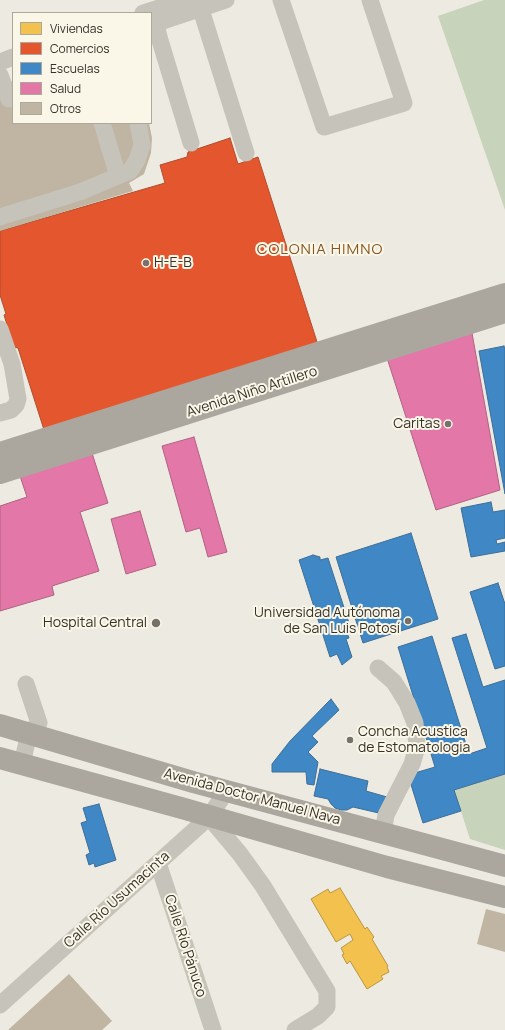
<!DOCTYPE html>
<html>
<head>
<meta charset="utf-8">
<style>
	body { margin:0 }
	#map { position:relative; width:505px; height:1030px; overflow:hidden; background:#edeae1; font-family:Manrope,sans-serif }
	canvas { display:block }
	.legend { position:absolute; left:12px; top:12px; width:140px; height:112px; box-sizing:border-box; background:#faf7e9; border:1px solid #aca89c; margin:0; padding:5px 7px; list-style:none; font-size:12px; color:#373128 }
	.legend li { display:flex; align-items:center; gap:8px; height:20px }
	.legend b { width:20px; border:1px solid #aca89c }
</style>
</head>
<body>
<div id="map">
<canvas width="505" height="1030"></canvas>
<ul class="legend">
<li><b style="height:11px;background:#f2c14e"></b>Viviendas</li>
<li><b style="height:11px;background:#e4572e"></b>Comercios</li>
<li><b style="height:11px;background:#3f88c5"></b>Escuelas</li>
<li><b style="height:11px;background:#e377a8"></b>Salud</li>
<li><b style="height:11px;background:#c0b4a3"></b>Otros</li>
</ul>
</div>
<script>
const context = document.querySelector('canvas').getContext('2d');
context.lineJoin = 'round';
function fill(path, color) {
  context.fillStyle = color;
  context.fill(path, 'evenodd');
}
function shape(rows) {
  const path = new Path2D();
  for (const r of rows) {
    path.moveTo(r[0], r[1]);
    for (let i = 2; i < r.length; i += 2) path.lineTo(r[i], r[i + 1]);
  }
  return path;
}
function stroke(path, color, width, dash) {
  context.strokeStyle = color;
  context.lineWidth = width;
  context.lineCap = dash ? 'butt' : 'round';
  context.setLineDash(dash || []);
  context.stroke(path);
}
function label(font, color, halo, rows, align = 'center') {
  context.font = font + ' Manrope,sans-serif';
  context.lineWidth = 4;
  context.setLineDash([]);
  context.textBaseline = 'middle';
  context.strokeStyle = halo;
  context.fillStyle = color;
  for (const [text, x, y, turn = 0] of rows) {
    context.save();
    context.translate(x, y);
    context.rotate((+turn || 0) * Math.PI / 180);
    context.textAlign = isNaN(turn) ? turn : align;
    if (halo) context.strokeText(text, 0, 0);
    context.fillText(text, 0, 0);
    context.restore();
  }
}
fill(shape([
	[484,0,505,0,505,210,438,16],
	[505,774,505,850,470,839,454,790]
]), '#c8d3bb');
const homes = shape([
	[340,888,365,929,367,927,374,937,372,939,388,966,387,967,389,972,381,976,383,979,367,989,350,961,347,964,342,955,344,954,341,948,353,940,350,934,336,942,311,899,328,889,330,893,340,888]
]);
fill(homes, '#f2c14e');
stroke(homes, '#ba9643', 1);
const shops = shape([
	[230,138,238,164,258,157,318,345,45,433,18,348,14,347,4,315,6,314,0,295,0,231,165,183,160,165,187,157,188,152,230,138]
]);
fill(shops, '#e4572e');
stroke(shops, '#b04c2c', 1);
const schools = shape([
	[504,346,505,350,505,494,479,351,504,346],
	[491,502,493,512,505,510,505,538,496,540,497,544,505,542,505,551,471,557,461,508,491,502],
	[411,533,438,619,363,643,336,557,411,533],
	[313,555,320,557,320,560,328,558,349,623,346,630,349,638,346,639,352,657,342,665,337,654,330,657,299,560,313,555],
	[498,583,505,604,505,666,495,669,470,592,498,583],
	[466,634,483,687,505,680,505,774,454,790,461,811,423,823,408,775,435,767,398,647,432,636,469,754,487,748,452,638,466,634],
	[331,699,339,710,312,736,318,742,308,752,318,762,314,785,307,784,306,772,272,772,272,764,290,741,331,699],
	[320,769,368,781,366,791,387,797,383,814,353,807,347,810,341,810,335,808,331,804,328,799,314,796,320,769],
	[99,804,116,860,95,867,94,863,89,865,86,855,90,853,81,823,87,821,83,808,99,804]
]);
fill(schools, '#3f88c5');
stroke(schools, '#3d6e96', 1);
const health = shape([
	[472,333,500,490,436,510,387,358,472,333],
	[194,437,227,552,208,557,200,528,186,532,162,446,194,437],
	[92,453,108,503,80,512,99,571,52,586,54,595,0,611,0,506,27,497,20,476,92,453],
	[140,511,156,565,126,574,111,519,140,511]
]);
fill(health, '#e377a8');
stroke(health, '#af6282', 1);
fill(shape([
	[13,81,13,123,149,123,152,138,151,153,144,174,129,183,133,191,0,231,0,86],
	[486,909,505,914,505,952,477,944],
	[69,974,112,1021,102,1030,8,1030]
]), '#c0b4a3');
stroke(shape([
	[198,0,246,153],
	[281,0,324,127,404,103,370,0],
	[143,13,184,0],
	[156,23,159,37,191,143],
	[151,25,226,0],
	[0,62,13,57],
	[0,75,9,99],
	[102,123,118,176],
	[0,217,80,192,130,171,137,160,142,145,138,123],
	[0,329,12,364,18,399,16,405,11,410,0,413],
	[378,668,394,682,407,703,415,723,417,747,412,764,386,815,383,832],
	[22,764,29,733,39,723,26,684],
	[209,817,240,854,263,886,327,991,327,1007,318,1016,295,1030],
	[158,863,213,1030],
	[0,1005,209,817,227,790]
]), '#c6c3ba', 17);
stroke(shape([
	[0,453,505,294],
	[0,473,505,312],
	[0,725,193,782,505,866],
	[0,758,185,809,387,867,505,897]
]), '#aba79f', 22);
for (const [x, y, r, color] of [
	[146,263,4,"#777269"],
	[448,424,4,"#777269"],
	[408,621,4,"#777269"],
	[156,623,5,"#777269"],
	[350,740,4,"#777269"]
]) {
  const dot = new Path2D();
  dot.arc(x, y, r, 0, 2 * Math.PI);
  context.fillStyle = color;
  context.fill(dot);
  stroke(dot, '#faf7e9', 1.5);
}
label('14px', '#373128', '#faf7e9', [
	["H-E-B",154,263,"left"],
	["Caritas",440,424],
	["Universidad Autónoma",400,613],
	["de San Luis Potosí",400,629],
	["Hospital Central",147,623],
	["Concha Acustica",358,732,"left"],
	["de Estomatologia",358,748,"left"]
], 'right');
label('14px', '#373128', '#faf7e9', [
	["Avenida Niño Artillero",252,392,-18],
	["Avenida Doctor Manuel Nava",252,797,15],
	["Calle Río Usumacinta",117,900,-42],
	["Calle Río Pánuco",185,946,72]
]);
context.letterSpacing = '1px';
label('15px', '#875521', '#faf7e9', [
	["COLONIA HIMNO",320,250]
]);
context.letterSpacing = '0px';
</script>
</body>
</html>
